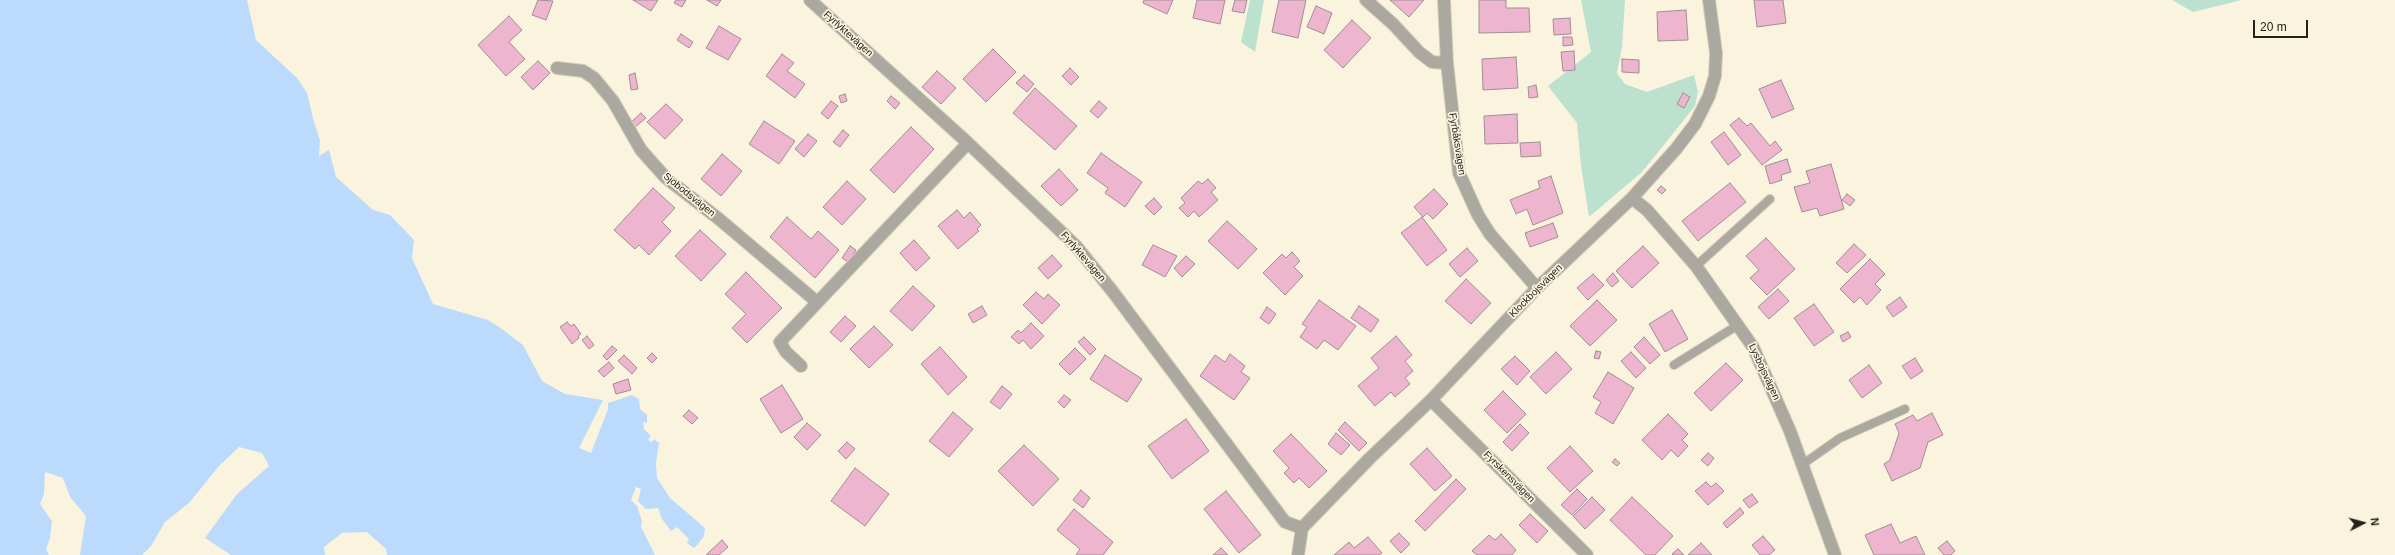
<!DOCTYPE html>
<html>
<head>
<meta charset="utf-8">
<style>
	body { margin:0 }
	#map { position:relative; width:2395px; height:555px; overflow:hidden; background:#faf4df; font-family:Arial,sans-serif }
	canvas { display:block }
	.north { position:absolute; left:2343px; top:503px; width:40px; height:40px; -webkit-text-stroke:3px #faf4df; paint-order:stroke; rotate:84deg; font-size:11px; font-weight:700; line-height:16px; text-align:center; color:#24211a }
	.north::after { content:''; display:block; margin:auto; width:14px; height:18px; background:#24211a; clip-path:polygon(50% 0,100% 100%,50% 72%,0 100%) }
	.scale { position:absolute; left:2253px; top:20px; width:55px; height:18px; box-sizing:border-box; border:2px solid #24211a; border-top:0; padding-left:5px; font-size:12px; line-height:14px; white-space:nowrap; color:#24211a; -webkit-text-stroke:3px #faf4df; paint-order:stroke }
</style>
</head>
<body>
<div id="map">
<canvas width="2395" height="555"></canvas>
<div class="north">N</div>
<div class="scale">20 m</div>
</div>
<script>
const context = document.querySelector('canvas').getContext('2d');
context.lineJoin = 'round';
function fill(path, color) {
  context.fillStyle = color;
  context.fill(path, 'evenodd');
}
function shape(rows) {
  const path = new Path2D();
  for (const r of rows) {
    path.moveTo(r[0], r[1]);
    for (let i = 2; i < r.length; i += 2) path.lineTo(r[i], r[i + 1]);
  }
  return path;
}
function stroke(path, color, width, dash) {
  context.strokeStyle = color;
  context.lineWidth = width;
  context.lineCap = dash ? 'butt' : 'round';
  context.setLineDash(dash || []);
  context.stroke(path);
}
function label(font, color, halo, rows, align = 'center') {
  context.font = font + ' Arial,sans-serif';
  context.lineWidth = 3.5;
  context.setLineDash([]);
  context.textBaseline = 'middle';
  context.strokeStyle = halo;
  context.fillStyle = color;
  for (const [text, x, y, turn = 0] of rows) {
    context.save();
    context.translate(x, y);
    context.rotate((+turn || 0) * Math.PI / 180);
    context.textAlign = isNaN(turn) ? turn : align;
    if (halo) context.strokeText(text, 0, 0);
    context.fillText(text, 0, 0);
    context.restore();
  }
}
fill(shape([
	[1250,0,1264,0,1255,52,1241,42],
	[1581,0,1625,0,1622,47,1617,73,1625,84,1647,92,1694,75,1698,92,1695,106,1642,172,1589,217,1581,166,1577,123,1548,86,1591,52],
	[2172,0,2242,0,2193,12]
]), '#bce1cf');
fill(shape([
	[0,0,247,0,256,40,297,78,307,93,314,122,320,140,319,156,329,150,336,177,373,210,390,215,414,240,412,258,433,304,488,320,502,329,523,345,542,381,565,394,603,400,579,448,591,453,608,409,608,403,632,395,639,399,640,409,647,415,647,423,643,422,644,429,651,436,648,440,652,442,654,439,659,443,656,463,657,478,670,498,705,528,704,536,698,544,694,548,687,543,689,539,677,527,671,531,662,519,658,508,646,509,638,501,641,489,636,487,631,500,637,506,642,521,641,527,655,555,387,555,386,549,367,532,342,533,324,547,325,555,231,555,205,538,237,494,269,466,262,453,239,447,219,466,189,503,165,522,151,546,142,555,80,555,86,516,70,497,63,478,45,472,44,494,40,504,52,521,50,538,46,549,49,555,0,555]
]), '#bcdbfc');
const building = shape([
	[538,0,553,1,546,20,532,15,538,0],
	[633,0,658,0,651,11,633,0],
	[676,0,686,0,682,7,674,3,676,0],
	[707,0,721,0,717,6,707,0],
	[1144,0,1173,0,1167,14,1143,3,1144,0],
	[1197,0,1225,0,1220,24,1193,18,1197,0],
	[1235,0,1247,0,1244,13,1232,11,1235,0],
	[1279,0,1306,0,1298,38,1272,32,1279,0],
	[1390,0,1424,0,1409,17,1390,0],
	[1479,0,1506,0,1506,8,1529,8,1530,32,1479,33,1479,0],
	[1754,0,1783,0,1786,23,1757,27,1754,0],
	[1316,6,1332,13,1324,34,1307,27,1316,6],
	[1686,10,1688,40,1658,41,1657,12,1686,10],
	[509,16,522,30,509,42,525,59,506,76,478,45,509,16],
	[1570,18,1571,34,1554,35,1553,19,1570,18],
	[1352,20,1371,38,1343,68,1324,50,1352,20],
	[719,26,741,39,728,60,706,48,719,26],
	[681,34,693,42,689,48,677,40,681,34],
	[1563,37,1572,37,1573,45,1563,46,1563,37],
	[993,49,1016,72,986,102,963,79,993,49],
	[1574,51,1575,70,1563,71,1561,52,1574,51],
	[782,54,794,63,787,71,805,84,795,98,766,76,782,54],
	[1516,57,1518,88,1483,90,1482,59,1516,57],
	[1622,59,1639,60,1639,73,1622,72,1622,59],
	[538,61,550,73,533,90,521,77,538,61],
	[1070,68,1079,77,1071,85,1062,76,1070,68],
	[937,71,956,88,941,104,922,87,937,71],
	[635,73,638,89,631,90,629,75,635,73],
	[1024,75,1034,84,1027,92,1016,83,1024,75],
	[1781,80,1794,109,1772,118,1759,89,1781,80],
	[1536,85,1538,97,1529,98,1528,87,1536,85],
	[1035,88,1077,126,1055,150,1013,113,1035,88],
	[1683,93,1690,97,1684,108,1677,104,1683,93],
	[845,94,847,101,841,103,839,96,845,94],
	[891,96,900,103,895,109,887,101,891,96],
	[831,101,838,106,828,119,821,113,831,101],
	[1099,101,1107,108,1098,118,1090,111,1099,101],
	[666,104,683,120,665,139,647,122,666,104],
	[641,113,646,118,634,128,630,123,641,113],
	[1517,114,1518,143,1485,144,1484,116,1517,114],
	[1739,118,1747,126,1751,123,1770,146,1775,141,1782,150,1762,165,1730,125,1739,118],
	[764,121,795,141,779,164,749,144,764,121],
	[911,127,934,149,894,193,870,170,911,127],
	[843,130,849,135,840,147,833,142,843,130],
	[1724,132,1741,155,1728,165,1711,142,1724,132],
	[808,134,817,141,804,157,795,149,808,134],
	[1540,142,1541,156,1521,157,1520,143,1540,142],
	[1101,153,1142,182,1125,207,1105,193,1108,188,1087,173,1101,153],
	[722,154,742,171,721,196,701,179,722,154],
	[1787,159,1791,172,1781,175,1782,180,1770,184,1765,166,1787,159],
	[1831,164,1844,209,1820,216,1817,208,1802,212,1794,187,1810,183,1806,171,1831,164],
	[1059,169,1078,190,1061,206,1041,186,1059,169],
	[1551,176,1563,213,1533,225,1527,209,1516,214,1510,200,1540,188,1538,181,1551,176],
	[1208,179,1216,188,1211,192,1218,200,1199,217,1194,211,1188,217,1179,208,1185,203,1181,198,1198,181,1202,184,1208,179],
	[847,181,866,199,842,225,823,207,847,181],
	[1730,183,1746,202,1698,241,1682,221,1730,183],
	[1661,186,1666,190,1662,194,1657,190,1661,186],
	[653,188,675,208,662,222,671,231,649,255,639,245,635,249,614,230,653,188],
	[1434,189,1448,204,1433,219,1427,213,1423,217,1414,207,1434,189],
	[1847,194,1855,200,1850,206,1842,200,1847,194],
	[1154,198,1162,207,1154,215,1145,206,1154,198],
	[957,210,964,218,970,212,981,225,977,229,979,231,958,249,938,226,957,210],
	[787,217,811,239,818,231,839,250,815,278,770,237,787,217],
	[1422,217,1447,250,1427,266,1401,233,1422,217],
	[1227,221,1257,249,1238,269,1208,241,1227,221],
	[1553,223,1558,237,1530,247,1525,233,1553,223],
	[700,230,726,254,701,281,675,256,700,230],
	[1766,238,1795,269,1767,295,1750,278,1759,270,1746,256,1766,238],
	[914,240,930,258,916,271,900,253,914,240],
	[1854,244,1866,255,1847,273,1836,263,1854,244],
	[1153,245,1177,256,1165,277,1142,265,1153,245],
	[850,246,856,250,848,262,842,258,850,246],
	[1643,246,1659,263,1632,288,1616,271,1643,246],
	[1467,248,1478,261,1460,277,1449,264,1467,248],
	[1292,252,1300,261,1294,267,1303,276,1285,295,1263,273,1282,254,1286,258,1292,252],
	[1052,255,1062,266,1048,279,1038,268,1052,255],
	[1186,256,1195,264,1182,277,1174,268,1186,256],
	[1870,259,1885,274,1875,284,1881,290,1867,305,1860,297,1854,303,1840,289,1870,259],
	[746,272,782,308,747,343,732,328,746,314,725,294,746,272],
	[1613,273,1619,281,1612,287,1606,280,1613,273],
	[1593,274,1604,285,1588,300,1577,288,1593,274],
	[1466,279,1491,303,1471,324,1445,301,1466,279],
	[913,286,935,306,912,331,890,311,913,286],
	[1778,289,1789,301,1769,319,1758,307,1778,289],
	[1036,292,1044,299,1048,294,1060,305,1042,324,1023,305,1036,292],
	[1900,297,1907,307,1893,317,1886,307,1900,297],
	[1319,300,1356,326,1338,350,1324,340,1317,349,1300,337,1307,327,1302,324,1319,300],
	[1597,300,1617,320,1590,346,1570,326,1597,300],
	[1814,304,1834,332,1814,346,1794,318,1814,304],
	[982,306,987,315,973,323,968,314,982,306],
	[1359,306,1379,320,1371,332,1351,318,1359,306],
	[1267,307,1276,314,1269,324,1260,318,1267,307],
	[1672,310,1688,339,1665,352,1649,324,1672,310],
	[845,316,856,326,841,342,830,332,845,316],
	[567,322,571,326,574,324,581,334,578,336,579,338,572,344,560,327,567,322],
	[1031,323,1044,336,1031,349,1023,340,1019,344,1011,337,1018,330,1021,333,1031,323],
	[874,326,893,345,869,368,850,349,874,326],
	[1848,332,1851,337,1843,342,1840,336,1848,332],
	[587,336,594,345,589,349,582,340,587,336],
	[1396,336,1412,355,1405,361,1413,371,1405,378,1410,384,1395,397,1391,392,1375,406,1358,386,1379,368,1371,358,1396,336],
	[1084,337,1096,349,1090,355,1078,342,1084,337],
	[1644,337,1660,355,1650,364,1634,347,1644,337],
	[612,346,617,350,607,360,603,356,612,346],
	[940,347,967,377,948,395,921,364,940,347],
	[1075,348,1086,359,1070,375,1059,364,1075,348],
	[1596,351,1601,352,1599,359,1594,358,1596,351],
	[1556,352,1572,369,1546,394,1530,377,1556,352],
	[1631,352,1646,368,1636,378,1621,361,1631,352],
	[652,353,657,358,652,363,647,358,652,353],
	[1230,354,1245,366,1241,372,1250,378,1234,400,1200,376,1215,355,1225,362,1230,354],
	[624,355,637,368,632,374,618,361,624,355],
	[1105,355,1142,379,1127,402,1090,379,1105,355],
	[1515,356,1530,371,1517,385,1501,369,1515,356],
	[1915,358,1923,371,1911,379,1902,366,1915,358],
	[609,362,614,368,604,377,598,371,609,362],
	[1726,363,1743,380,1711,411,1694,393,1726,363],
	[1869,365,1882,383,1862,398,1849,380,1869,365],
	[1608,372,1634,388,1613,424,1595,413,1601,402,1593,397,1608,372],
	[628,379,631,390,616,394,613,384,628,379],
	[782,385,803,419,781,433,760,399,782,385],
	[1002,386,1012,394,1000,409,990,402,1002,386],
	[1503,391,1526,414,1507,433,1484,410,1503,391],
	[1064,395,1071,400,1064,408,1058,402,1064,395],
	[689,410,698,418,692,424,683,416,689,410],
	[953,412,973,429,949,457,929,441,953,412],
	[1932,413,1943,435,1928,442,1920,468,1892,481,1884,464,1890,460,1899,433,1895,424,1913,415,1917,421,1932,413],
	[1668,414,1688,434,1682,440,1688,446,1678,457,1671,450,1662,460,1642,440,1668,414],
	[1186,419,1209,451,1172,479,1148,446,1186,419],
	[1345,422,1367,443,1359,451,1338,430,1345,422],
	[807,423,821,435,807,450,794,437,807,423],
	[1520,424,1529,433,1512,451,1503,442,1520,424],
	[1336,433,1350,445,1341,455,1328,444,1336,433],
	[1291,434,1327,471,1309,488,1299,478,1294,483,1284,473,1289,468,1273,451,1291,434],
	[847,442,855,449,846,459,838,451,847,442],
	[1024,445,1059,479,1033,506,998,471,1024,445],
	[1570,446,1593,471,1570,492,1547,468,1570,446],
	[1427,448,1452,476,1435,491,1410,464,1427,448],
	[1708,453,1714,458,1708,466,1701,460,1708,453],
	[1615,459,1620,463,1617,466,1612,462,1615,459],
	[855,468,889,494,865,526,831,501,855,468],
	[1456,479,1466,489,1425,531,1415,521,1456,479],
	[1706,482,1711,487,1716,483,1724,491,1708,505,1695,491,1706,482],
	[1577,489,1587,499,1572,515,1561,505,1577,489],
	[1081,490,1090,498,1083,508,1073,500,1081,490],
	[1226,491,1261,535,1239,553,1204,509,1226,491],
	[1752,494,1758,502,1749,508,1743,500,1752,494],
	[1592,497,1605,510,1585,529,1573,516,1592,497],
	[1632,497,1673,536,1655,555,1646,555,1610,520,1632,497],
	[1740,508,1744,513,1727,528,1723,523,1740,508],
	[1074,509,1113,542,1103,555,1076,555,1080,549,1057,530,1074,509],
	[1530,514,1548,531,1537,543,1519,525,1530,514],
	[1891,524,1900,543,1916,536,1925,555,1874,555,1865,535,1891,524],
	[1399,533,1410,544,1401,553,1390,541,1399,533],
	[1501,534,1516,550,1512,555,1477,555,1472,551,1489,535,1495,540,1501,534],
	[1763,536,1775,550,1769,555,1760,555,1752,545,1763,536],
	[1368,537,1382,553,1379,555,1334,555,1349,542,1354,548,1368,537],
	[722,540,728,547,719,555,706,555,722,540],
	[1947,541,1955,551,1951,555,1944,555,1938,548,1947,541],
	[1701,543,1712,555,1688,555,1701,543],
	[1221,548,1228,555,1213,555,1221,548],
	[1678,549,1684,555,1673,555,1672,554,1678,549]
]);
fill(building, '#edb6ce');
stroke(building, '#a28d95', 1);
const lane = shape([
	[1696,266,1770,199],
	[1674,365,1738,325],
	[1803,464,1840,438,1905,409]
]);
const street = shape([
	[810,0,968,143,1076,246,1113,292,1285,522,1302,528],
	[1366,0,1393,24,1419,52,1432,62,1447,63],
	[1444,0,1447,63,1459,173,1478,215,1490,234,1537,288],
	[557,68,583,71,594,78,613,101,641,150,666,178,719,219,817,302],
	[1632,198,1647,210,1696,266,1753,347,1790,431,1835,555],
	[801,366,786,352,780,342,968,143],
	[1431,400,1587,555],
	[1298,555,1302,528,1369,459,1431,400,1537,288,1632,198,1676,149,1695,124,1709,96,1715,76,1716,53,1709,0]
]);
stroke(lane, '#d3cebc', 10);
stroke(street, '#d3cebc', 14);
stroke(lane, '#aba89f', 8);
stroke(street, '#aba89f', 12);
label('10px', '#24211a', '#faf4df', [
	["Fyrlyktevägen",848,34,42],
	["Fyrbåksvägen",1457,144,81],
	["Sjöbodsvägen",689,195,39],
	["Fyrlyktevägen",1083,257,49],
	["Klockbojsvägen",1536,291,-45],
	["Lysbojsvägen",1764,372,65],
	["Fyrskensvägen",1509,477,45]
]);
</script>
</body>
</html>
